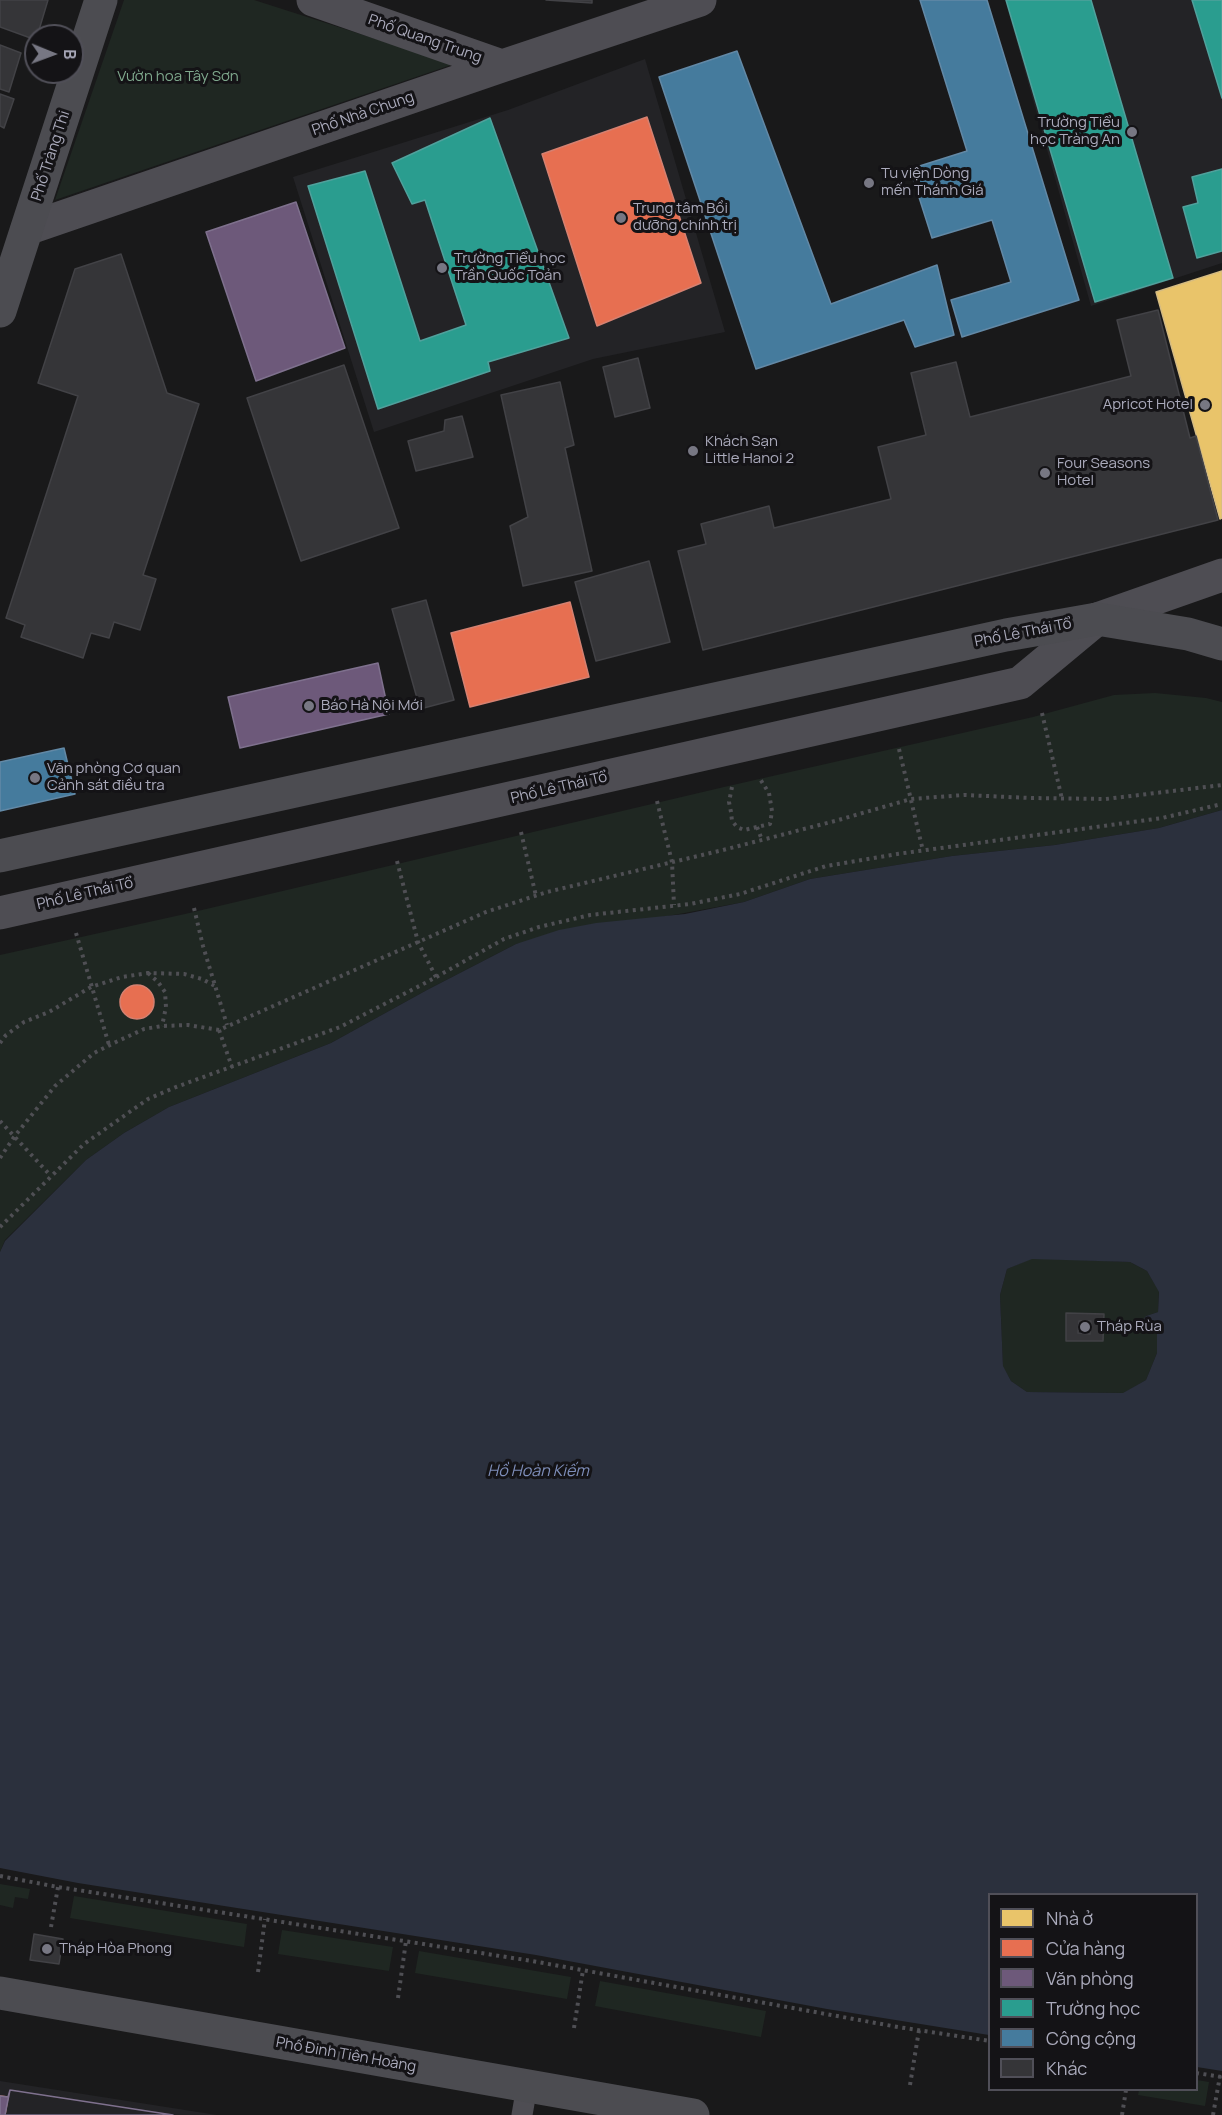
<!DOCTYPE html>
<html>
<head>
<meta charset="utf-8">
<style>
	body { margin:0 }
	#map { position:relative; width:1222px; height:2115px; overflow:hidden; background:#19191a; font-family:Manrope,sans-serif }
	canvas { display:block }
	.legend { position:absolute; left:988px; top:1893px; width:210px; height:198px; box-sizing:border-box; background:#141316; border:2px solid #504f58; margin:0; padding:8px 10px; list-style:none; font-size:18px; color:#aab }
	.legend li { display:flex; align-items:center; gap:12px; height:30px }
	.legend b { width:30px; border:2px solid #504f58 }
	.north { position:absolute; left:24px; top:24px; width:60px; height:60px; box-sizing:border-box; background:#141316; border:2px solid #504f58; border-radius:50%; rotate:91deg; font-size:16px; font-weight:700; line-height:24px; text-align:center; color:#aab }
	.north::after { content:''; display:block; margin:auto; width:21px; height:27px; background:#777783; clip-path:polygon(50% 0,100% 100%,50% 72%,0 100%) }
</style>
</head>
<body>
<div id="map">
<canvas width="1222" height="2115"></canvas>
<ul class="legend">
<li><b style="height:16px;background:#e9c46a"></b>Nhà ở</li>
<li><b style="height:16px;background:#e76f51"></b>Cửa hàng</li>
<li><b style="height:16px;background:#6d597a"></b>Văn phòng</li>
<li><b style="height:16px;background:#2a9d8f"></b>Trường học</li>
<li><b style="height:16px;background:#457b9d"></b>Công cộng</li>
<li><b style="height:16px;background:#353538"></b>Khác</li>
</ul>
<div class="north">B</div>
</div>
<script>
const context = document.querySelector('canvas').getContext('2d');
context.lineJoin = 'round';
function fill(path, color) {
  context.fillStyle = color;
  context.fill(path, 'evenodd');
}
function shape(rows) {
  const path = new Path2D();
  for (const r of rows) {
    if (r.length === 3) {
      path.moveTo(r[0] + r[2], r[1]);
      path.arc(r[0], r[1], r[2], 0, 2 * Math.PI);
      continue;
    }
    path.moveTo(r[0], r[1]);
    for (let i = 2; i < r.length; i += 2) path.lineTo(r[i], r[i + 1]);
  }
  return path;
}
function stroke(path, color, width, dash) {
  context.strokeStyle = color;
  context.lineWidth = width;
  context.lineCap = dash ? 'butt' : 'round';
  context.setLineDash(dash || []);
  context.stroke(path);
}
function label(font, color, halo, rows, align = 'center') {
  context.font = font + ' Manrope,sans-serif';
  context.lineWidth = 6;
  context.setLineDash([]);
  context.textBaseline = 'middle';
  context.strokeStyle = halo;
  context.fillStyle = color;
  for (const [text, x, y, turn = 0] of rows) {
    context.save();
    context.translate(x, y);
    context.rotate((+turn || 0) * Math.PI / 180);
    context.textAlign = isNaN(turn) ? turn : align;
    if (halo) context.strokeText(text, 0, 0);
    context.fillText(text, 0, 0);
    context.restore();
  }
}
fill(shape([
	[1005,0,1222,0,1222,263,1091,306],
	[645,59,725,332,593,359,374,432,293,177,508,110],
	[0,2081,217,2115,0,2115]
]), '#232326');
fill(shape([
	[124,0,254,0,454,64,55,200],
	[1155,693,1206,698,1222,702,1222,810,1159,828,1055,845,952,856,810,879,744,902,516,944,427,990,331,1043,169,1107,124,1133,86,1160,5,1240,0,1252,0,955,185,914,724,787,1033,717,1114,695],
	[1032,1258,1130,1262,1147,1271,1159,1291,1158,1312,1146,1316,1145,1328,1157,1334,1157,1353,1146,1380,1124,1393,1027,1392,1011,1381,1003,1367,1000,1295,1007,1269],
	[1066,1313,1103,1314,1103,1341,1066,1341],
	[0,1884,30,1889,28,1899,15,1897,13,1908,0,1905],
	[74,1896,247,1924,244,1947,70,1918],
	[282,1930,393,1947,389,1971,278,1954],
	[419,1951,571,1977,567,1999,415,1973],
	[600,1981,766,2011,761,2037,595,2006],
	[1197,2080,1209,2082,1205,2106,1138,2095,1139,2090,1196,2090]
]), '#1f2722');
fill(shape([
	[1222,810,1222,2071,1197,2067,1196,1894,990,1894,989,2035,827,2009,536,1955,78,1883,0,1868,0,1252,5,1241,86,1160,124,1133,169,1107,331,1043,427,990,516,944,559,930,596,923,685,914,744,902,810,879,952,856,1055,845,1159,828],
	[1032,1259,1130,1262,1147,1271,1159,1292,1158,1312,1146,1316,1141,1322,1145,1328,1157,1334,1157,1353,1146,1380,1123,1393,1027,1392,1011,1381,1003,1366,1000,1295,1007,1269]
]), '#2b303d');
const homes = shape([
	[1222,271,1222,518,1220,519,1156,292,1222,271]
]);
fill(homes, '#e9c46a');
stroke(homes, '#d6bc82', 1.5);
const shops = shape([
	[647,117,701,283,597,326,542,154,647,117],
	[570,602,589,677,470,707,451,633,570,602],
	[137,1002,17],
	[0,2096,8,2097,5,2115,0,2115,0,2096]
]);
fill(shops, '#e76f51');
stroke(shops, '#d58171', 1.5);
const offices = shape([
	[296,202,345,348,256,381,206,232,296,202],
	[378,663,389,714,240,748,228,697,378,663],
	[10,2090,173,2115,0,2115,0,2096,8,2097,10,2090],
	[10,2090,173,2115,5,2115,10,2090]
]);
fill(offices, '#6d597a');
stroke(offices, '#7f718e', 1.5);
const schools = shape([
	[1006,0,1091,0,1173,278,1095,302,1006,0],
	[1192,0,1222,0,1222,98,1192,0],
	[490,118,569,338,488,362,490,371,378,409,308,186,365,171,420,341,466,325,425,200,412,204,392,163,490,118],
	[1222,169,1222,251,1197,258,1183,207,1198,203,1192,177,1222,169]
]);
fill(schools, '#2a9d8f');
stroke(schools, '#50a19c', 1.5);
const public = shape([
	[920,0,987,0,1079,300,962,337,951,300,1011,282,992,220,932,238,910,169,967,151,920,0],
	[737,51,831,304,937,265,954,335,915,347,904,320,756,369,659,77,737,51],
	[64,748,75,794,0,811,0,762,64,748]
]);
fill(public, '#457b9d');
stroke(public, '#6389a6', 1.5);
const building = shape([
	[0,0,48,0,36,40,0,27,0,0],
	[546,0,592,0,592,3,546,0],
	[0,45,21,53,9,92,0,89,0,45],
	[0,94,14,99,4,128,0,126,0,94],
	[121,254,167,393,199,404,143,575,156,579,140,630,114,622,109,638,91,633,83,658,21,637,25,625,6,618,78,396,38,383,75,269,121,254],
	[1158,310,1190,438,1196,436,1218,520,703,650,678,551,706,544,701,524,769,506,774,528,891,499,878,447,926,435,911,373,956,362,970,417,1131,376,1117,320,1158,310],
	[638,358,650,408,615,417,603,367,638,358],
	[344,365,399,528,301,561,247,398,344,365],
	[560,382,574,445,565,448,592,571,523,586,510,526,528,517,501,395,560,382],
	[462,416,473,457,416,471,408,441,444,431,445,420,462,416],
	[649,561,670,642,596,661,575,582,649,561],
	[426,600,454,700,420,709,392,609,426,600],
	[1066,1313,1104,1314,1103,1341,1066,1341,1066,1313],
	[1079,1321,1091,1321,1090,1334,1078,1333,1079,1321],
	[34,1934,63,1939,59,1964,30,1960,34,1934]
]);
fill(building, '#353538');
stroke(building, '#424246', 1.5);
stroke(shape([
	[1042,713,1062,799],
	[899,749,923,851],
	[732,787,729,802,731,812,732,821,737,827,744,830,770,824,772,811,769,793,760,779],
	[657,801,672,862,674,905],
	[757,827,762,840],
	[521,832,536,896],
	[397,861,418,942,436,977],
	[194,908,203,946,227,1025],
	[76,933,109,1045],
	[148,973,158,982,165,992,166,1007,162,1026],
	[219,1030,232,1067],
	[0,1043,6,1035,24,1022,49,1012,91,987,122,977,148,973,184,974,202,979,215,986],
	[0,1121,50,1175],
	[0,1158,14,1137,55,1086,94,1053,116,1042,144,1029,162,1026,188,1025,219,1030,486,912,547,892,723,850,835,821,911,799,964,795,1031,798,1106,799,1222,785],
	[0,1227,84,1144,148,1099,176,1087,340,1027,429,981,504,939,539,927,590,915,690,904,740,894,826,866,897,854,1162,818,1222,804],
	[0,1876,58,1887,532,1961,898,2027,990,2041],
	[51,1927,58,1887],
	[258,1972,265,1919],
	[398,1998,406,1941],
	[574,2028,583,1970],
	[1196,2073,1222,2077],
	[910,2085,919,2030],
	[1122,2115,1126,2090],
	[1213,2115,1220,2076]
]), '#4f4f54', 4, [3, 4.5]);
stroke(shape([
	[522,2115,527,2086]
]), '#4e4d53', 21);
stroke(shape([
	[313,0,502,66],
	[27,229,502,66,700,0],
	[1097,619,1222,575]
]), '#4e4d53', 33);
stroke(shape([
	[0,913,1020,683,1097,619]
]), '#4e4d53', 33);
stroke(shape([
	[0,311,101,0],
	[0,856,1006,635,1097,619,1188,634,1222,644],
	[0,1993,693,2115]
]), '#4c4c51', 33);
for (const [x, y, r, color] of [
	[1132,132,6,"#777783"],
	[869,183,6,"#777783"],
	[621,218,6,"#777783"],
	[442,268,6,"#777783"],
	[1205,405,6,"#777783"],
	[693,451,6,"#777783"],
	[1045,473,6,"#777783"],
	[309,706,6,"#777783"],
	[35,778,6,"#777783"],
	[1085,1327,6,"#777783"],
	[47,1949,6,"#777783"]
]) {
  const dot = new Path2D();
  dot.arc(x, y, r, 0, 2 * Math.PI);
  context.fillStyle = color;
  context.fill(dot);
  stroke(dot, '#141316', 2);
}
label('15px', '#aab', '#141316', [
	["Phố Quang Trung",425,39,19],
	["Phố Nhà Chung",363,114,-19],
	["Phố Tràng Thi",51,156,-72],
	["Phố Lê Thái Tổ",1023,633,-11],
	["Phố Lê Thái Tổ",559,788,-13],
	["Phố Lê Thái Tổ",85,894,-13],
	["Phố Đinh Tiên Hoàng",346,2055,10]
]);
label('15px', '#7fa88d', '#141316', [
	["Vườn hoa Tây Sơn",178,77]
]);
label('15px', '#aab', '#141316', [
	["Trường Tiểu",1120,123,"right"],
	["học Tràng An",1120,140,"right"],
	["Tu viện Dòng",881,174],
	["mến Thánh Giá",881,191],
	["Trung tâm Bồi",633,209],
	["dưỡng chính trị",633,226],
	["Trường Tiểu học",454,259],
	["Trần Quốc Toản",454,276],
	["Apricot Hotel",1193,405,"right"],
	["Khách Sạn",705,442],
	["Little Hanoi 2",705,459],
	["Four Seasons",1057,464],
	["Hotel",1057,481],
	["Báo Hà Nội Mới",321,706],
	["Văn phòng Cơ quan",47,769],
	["Cảnh sát điều tra",47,786],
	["Tháp Rùa",1097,1327],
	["Tháp Hòa Phong",59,1949]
], 'left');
label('italic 16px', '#7e8eb9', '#141316', [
	["Hồ Hoàn Kiếm",538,1472]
]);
</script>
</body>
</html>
